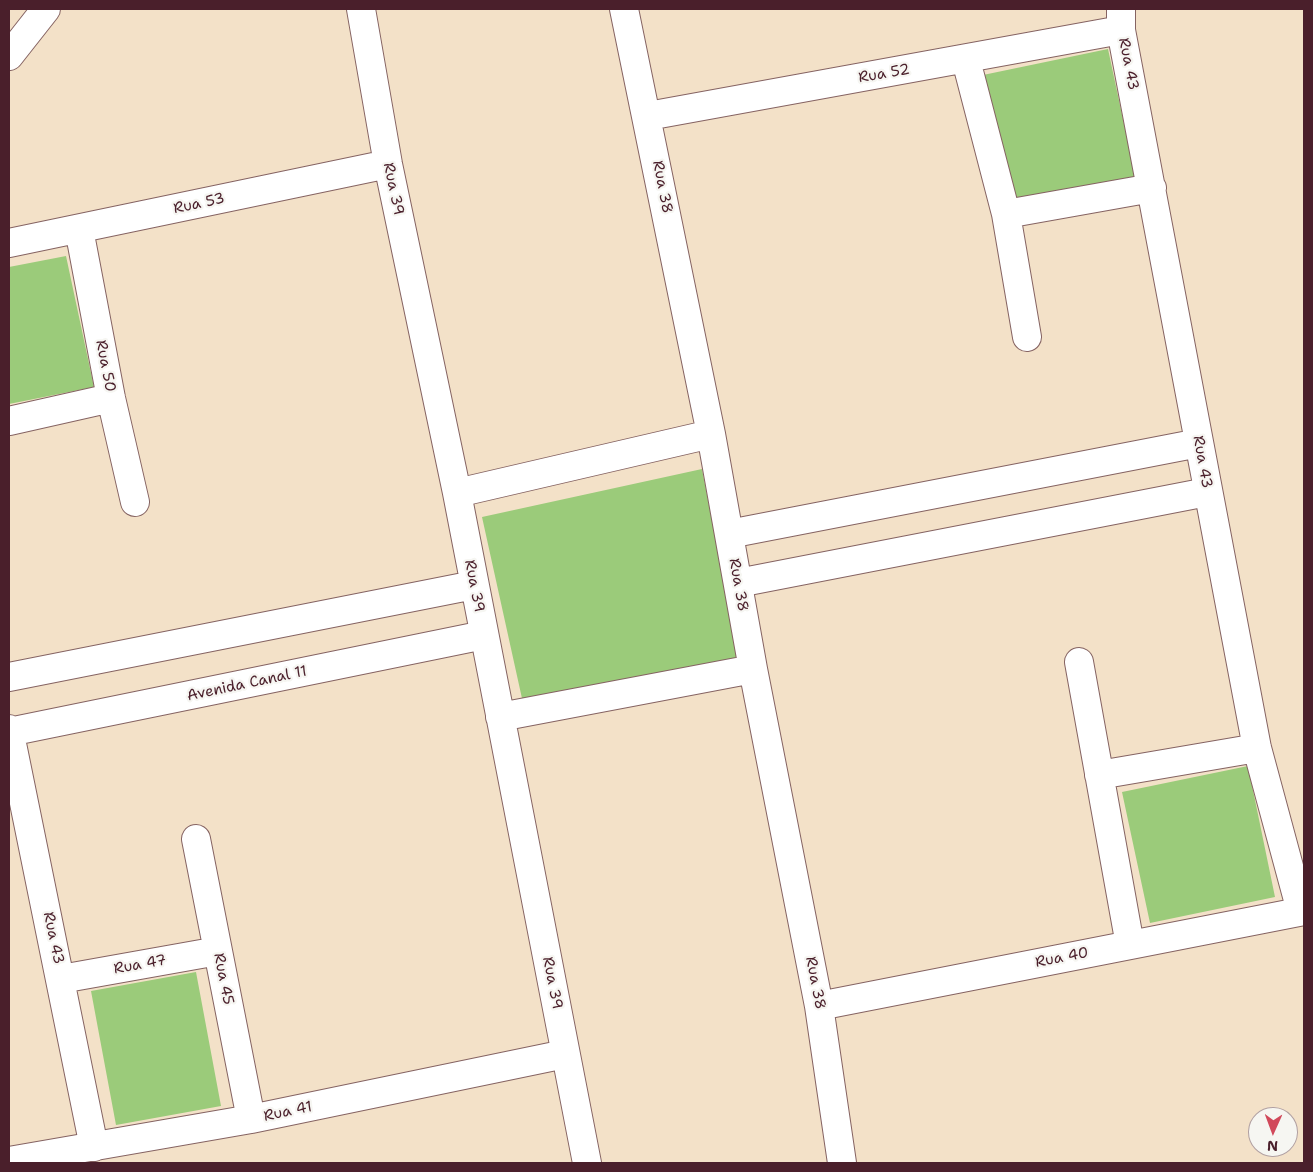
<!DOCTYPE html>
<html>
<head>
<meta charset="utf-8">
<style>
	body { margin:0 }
	#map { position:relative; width:1313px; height:1172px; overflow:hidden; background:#f3e1c8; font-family:"Shantell Sans",sans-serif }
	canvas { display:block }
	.frame { position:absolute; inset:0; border:10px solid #4a1f2b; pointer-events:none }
	.north { position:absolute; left:1248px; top:1107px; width:50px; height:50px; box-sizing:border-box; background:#f6f6f2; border:1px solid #b1a0a2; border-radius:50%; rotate:182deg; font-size:14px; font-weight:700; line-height:20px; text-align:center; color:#4a1f2b }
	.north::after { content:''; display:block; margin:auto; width:18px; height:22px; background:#d1495b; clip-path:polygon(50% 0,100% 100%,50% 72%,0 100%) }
</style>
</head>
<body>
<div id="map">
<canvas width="1313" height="1172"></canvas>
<div class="frame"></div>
<div class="north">N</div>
</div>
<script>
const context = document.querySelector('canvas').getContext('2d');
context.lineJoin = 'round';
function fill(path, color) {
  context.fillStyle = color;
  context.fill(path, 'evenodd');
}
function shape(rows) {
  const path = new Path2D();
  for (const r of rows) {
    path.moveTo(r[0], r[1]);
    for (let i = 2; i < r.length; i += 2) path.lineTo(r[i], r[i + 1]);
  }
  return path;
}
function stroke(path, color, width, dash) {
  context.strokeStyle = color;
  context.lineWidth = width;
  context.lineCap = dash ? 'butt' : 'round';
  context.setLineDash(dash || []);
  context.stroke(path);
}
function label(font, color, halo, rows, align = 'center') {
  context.font = font + ' "Shantell Sans",sans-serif';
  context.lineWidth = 4.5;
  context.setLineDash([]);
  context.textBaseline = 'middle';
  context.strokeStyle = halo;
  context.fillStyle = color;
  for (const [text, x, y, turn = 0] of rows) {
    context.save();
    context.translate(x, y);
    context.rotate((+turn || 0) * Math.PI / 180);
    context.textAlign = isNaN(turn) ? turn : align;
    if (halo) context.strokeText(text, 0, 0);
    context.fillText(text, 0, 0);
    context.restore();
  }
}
fill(shape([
	[1108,49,1136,180,1010,206,983,75],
	[66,256,94,387,9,404,9,267],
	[702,469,740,666,523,703,482,517],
	[1248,766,1275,897,1150,923,1122,792],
	[196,972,221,1106,116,1125,91,991]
]), '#9bcb7a');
const minor = shape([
	[361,9,388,164,457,493,587,1163],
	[624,9,711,434,753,669,819,1006,842,1163],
	[1121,9,1121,30,1257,748,1301,911],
	[9,56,46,9],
	[966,60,1006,214,1027,337],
	[648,116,1121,30],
	[1006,214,1152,188],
	[79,229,111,398,135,502],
	[9,243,388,164],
	[9,421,111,398],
	[457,493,711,434],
	[729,534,1199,443],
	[738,583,1207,492],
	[1079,662,1130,945],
	[9,677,474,585],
	[500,717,753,669],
	[9,729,94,1147],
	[9,732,484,635],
	[1099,775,1257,748],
	[196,839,251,1119],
	[61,979,218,951],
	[819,1006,1304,911],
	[9,1161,251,1119,565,1054]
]);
stroke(minor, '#856362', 30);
stroke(minor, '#fff', 28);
label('15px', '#4a1f2b', '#f6f6f2', [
	["Rua 43",1128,64,79],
	["Rua 52",884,74,-10],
	["Rua 38",662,187,79],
	["Rua 39",393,189,78],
	["Rua 53",199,204,-12],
	["Rua 50",105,366,79],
	["Rua 43",1202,462,80],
	["Rua 38",738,585,80],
	["Rua 39",474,586,79],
	["Avenida Canal 11",247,684,-12],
	["Rua 43",53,938,78],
	["Rua 40",1062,958,-11],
	["Rua 47",140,965,-10],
	["Rua 45",223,979,79],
	["Rua 39",552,983,79],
	["Rua 38",815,983,79],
	["Rua 41",288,1112,-12]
]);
</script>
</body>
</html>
